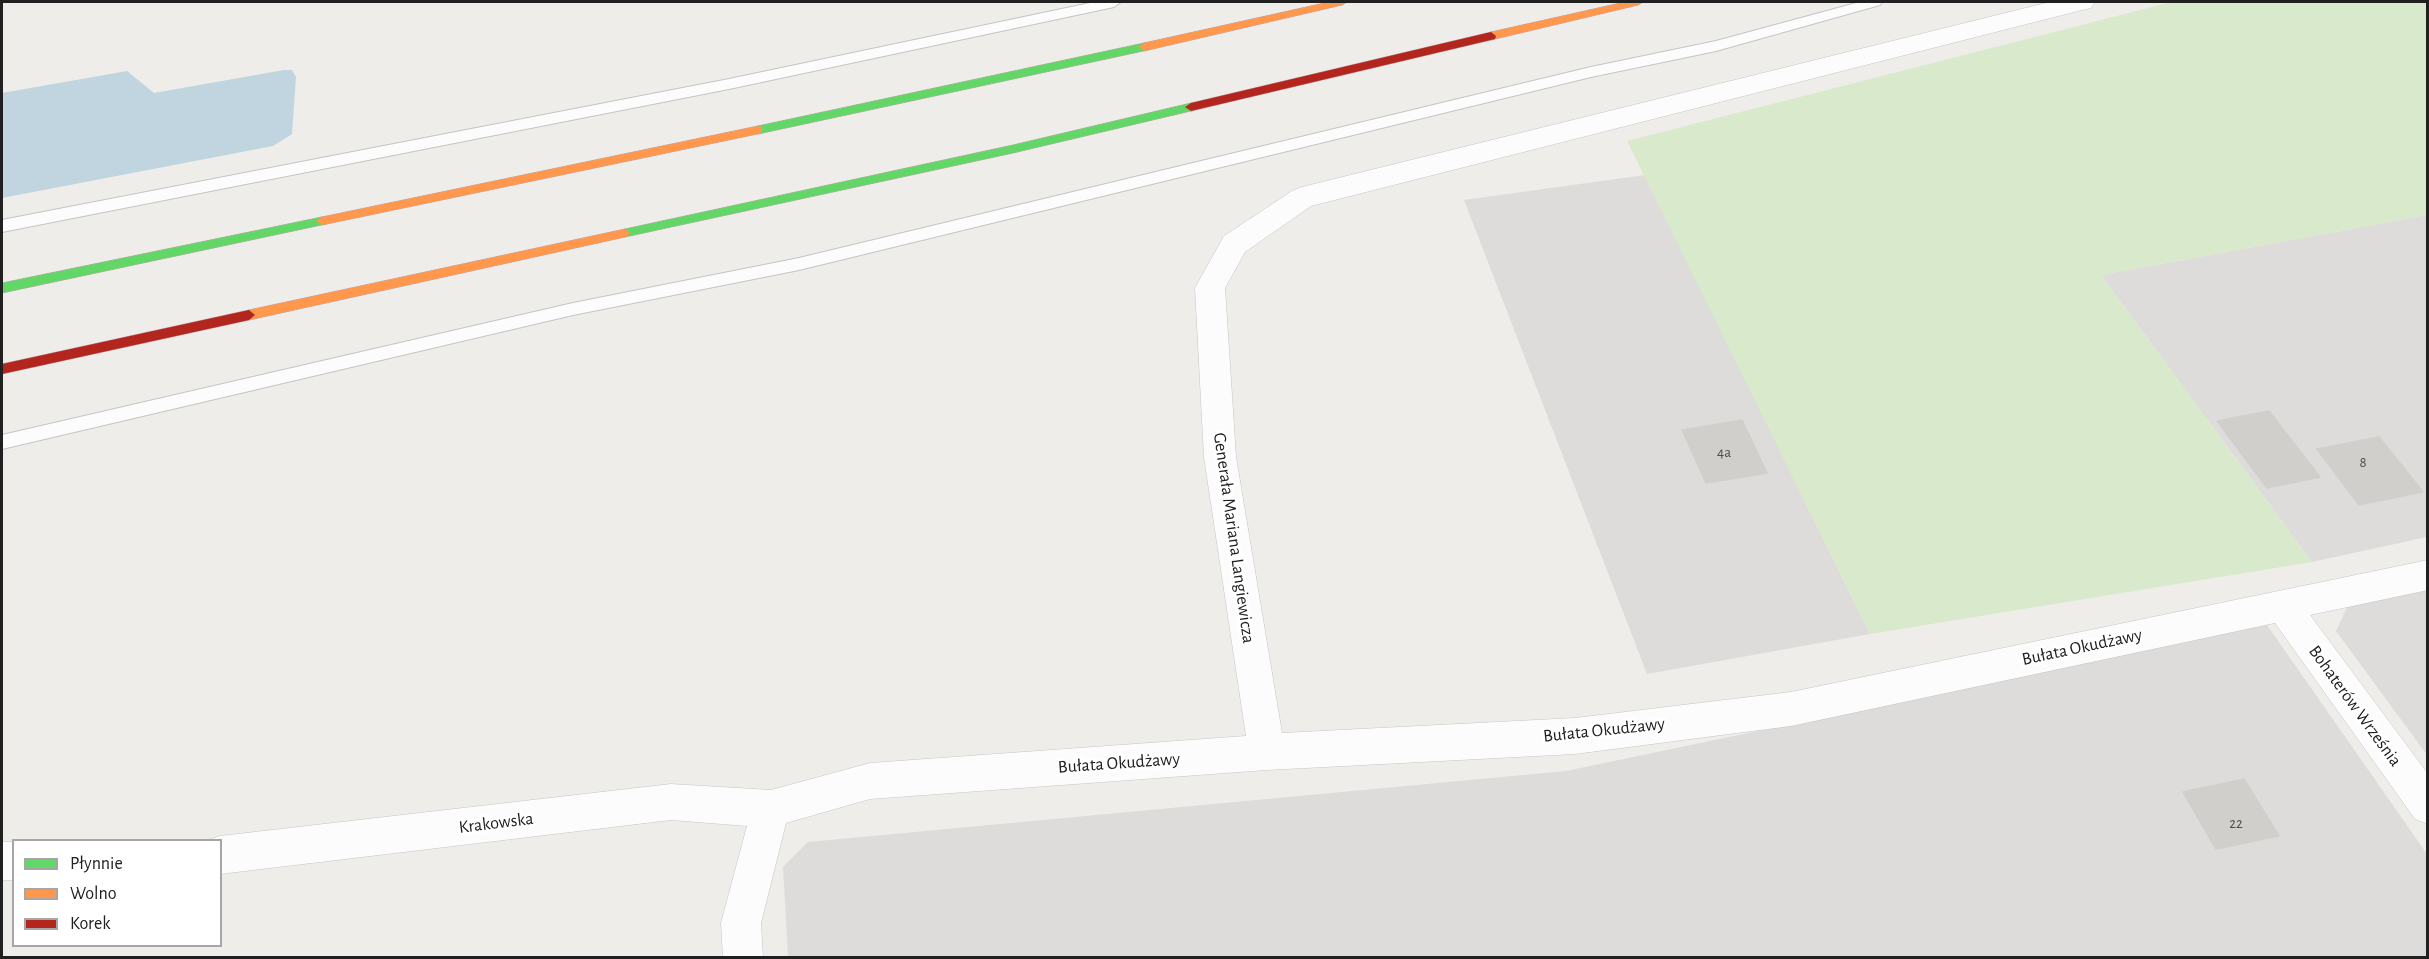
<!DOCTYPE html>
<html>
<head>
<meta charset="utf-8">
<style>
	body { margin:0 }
	#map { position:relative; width:2429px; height:959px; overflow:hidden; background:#eeedea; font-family:"Alegreya Sans",sans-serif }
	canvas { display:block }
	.frame { position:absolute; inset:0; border:3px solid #202020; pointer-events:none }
	.legend { position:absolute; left:12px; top:839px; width:210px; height:108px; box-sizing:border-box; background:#fff; border:2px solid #a6a6a6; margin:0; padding:8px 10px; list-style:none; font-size:18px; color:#202020 }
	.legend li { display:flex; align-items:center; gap:12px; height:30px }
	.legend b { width:30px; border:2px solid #a6a6a6 }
</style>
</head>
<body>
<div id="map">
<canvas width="2429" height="959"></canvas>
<div class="frame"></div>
<ul class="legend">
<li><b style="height:8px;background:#63d668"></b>Płynnie</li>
<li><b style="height:8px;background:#ff974d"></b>Wolno</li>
<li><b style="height:8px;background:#b3261e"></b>Korek</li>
</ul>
</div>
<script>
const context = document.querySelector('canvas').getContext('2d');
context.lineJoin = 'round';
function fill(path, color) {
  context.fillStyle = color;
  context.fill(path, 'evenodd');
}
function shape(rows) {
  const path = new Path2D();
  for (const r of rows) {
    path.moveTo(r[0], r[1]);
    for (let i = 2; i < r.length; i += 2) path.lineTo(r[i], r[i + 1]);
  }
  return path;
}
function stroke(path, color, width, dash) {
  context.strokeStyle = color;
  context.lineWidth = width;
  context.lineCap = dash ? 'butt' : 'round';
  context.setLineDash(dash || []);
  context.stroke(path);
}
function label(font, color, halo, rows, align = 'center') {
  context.font = font + ' "Alegreya Sans",sans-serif';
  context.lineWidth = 6;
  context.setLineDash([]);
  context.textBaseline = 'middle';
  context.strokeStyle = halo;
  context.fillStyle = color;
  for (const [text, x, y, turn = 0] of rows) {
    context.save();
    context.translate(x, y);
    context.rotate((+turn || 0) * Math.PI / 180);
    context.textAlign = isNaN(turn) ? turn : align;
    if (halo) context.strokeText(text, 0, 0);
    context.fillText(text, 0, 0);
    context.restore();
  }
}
fill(shape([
	[1645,175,1870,634,1647,674,1464,200],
	[2427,215,2427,537,2312,562,2101,275],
	[2427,590,2427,755,2336,631,2347,607],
	[2267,625,2427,854,2427,957,788,957,783,867,808,842,1566,771]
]), '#dddcdb');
fill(shape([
	[2172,2,2427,2,2427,215,2101,275,2312,562,1870,634,1627,141]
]), '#d9e9cb');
fill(shape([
	[284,70,292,70,296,77,292,134,273,146,2,198,2,93,127,71,154,93]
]), '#c0d5df');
const building = shape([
	[2269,411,2320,477,2267,488,2217,421,2269,411],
	[1742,420,1767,473,1706,483,1682,430,1742,420],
	[2379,437,2423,492,2359,505,2317,449,2379,437],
	[2244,779,2279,836,2216,849,2183,792,2244,779]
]);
fill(building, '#d1cfcc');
stroke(building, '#d1cfcb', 1.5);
const lane = shape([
	[1095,2,1121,2,1114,7,729,89,2,232,2,220,729,79,1095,2],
	[1860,2,1882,2,1880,5,1716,51,1591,77,799,270,573,315,2,449,2,435,573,303,799,258,1591,67,1716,41,1860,2]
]);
const street = shape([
	[2050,2,2095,2,2091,8,2082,10,1311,206,1245,252,1225,288,1236,457,1282,733,1575,718,1791,692,2428,560,2428,590,2310,615,2428,774,2428,824,2415,819,2275,623,1791,726,1575,754,1267,770,870,799,786,823,761,923,763,958,723,958,721,923,747,826,671,820,220,874,220,840,208,840,220,836,671,784,771,790,870,763,1246,736,1204,457,1195,288,1224,236,1292,191,1302,187,2050,2],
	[2,842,14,842,14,880,2,880,2,842]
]);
const fast = shape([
	[1144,43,1148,44,1148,50,758,134,752,130,758,126,1144,43],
	[1191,103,1195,104,1195,110,1013,153,625,237,619,233,625,229,1013,145,1191,103],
	[322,217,326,218,328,221,326,224,2,293,2,283,322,217]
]);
const slow = shape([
	[1329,2,1347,2,1342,5,1144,51,1139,47,1144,43,1329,2],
	[1625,2,1643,2,1638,5,1491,40,1486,36,1491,32,1625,2],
	[758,126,762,127,762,133,322,225,316,221,322,217,758,126],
	[625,229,631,233,625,237,249,320,243,315,249,310,625,229]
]);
const jam = shape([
	[1491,32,1496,36,1495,39,1191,111,1185,107,1191,103,1491,32],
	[249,310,255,315,249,320,2,374,2,364,249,310]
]);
stroke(lane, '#c5c5c4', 2);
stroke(street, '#c5c5c4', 1);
stroke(fast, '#c1a3aa', 1);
stroke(slow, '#c1a3aa', 1);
stroke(jam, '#c1a3aa', 1);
fill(lane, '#fcfcfc');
fill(street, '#fcfcfc');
fill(fast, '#63d668');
fill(slow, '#ff974d');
fill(jam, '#b3261e');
label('15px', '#4c4c4b', null, [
	["4a",1724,452],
	["8",2363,462],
	["22",2236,823]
]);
label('18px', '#202020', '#fff', [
	["Generała Mariana Langiewicza",1234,538,82],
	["Bułata Okudżawy",2082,647,-12],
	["Bohaterów Września",2355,706,54],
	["Bułata Okudżawy",1604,730,-6],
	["Bułata Okudżawy",1119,763,-4],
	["Krakowska",496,823,-7]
]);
</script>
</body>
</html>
